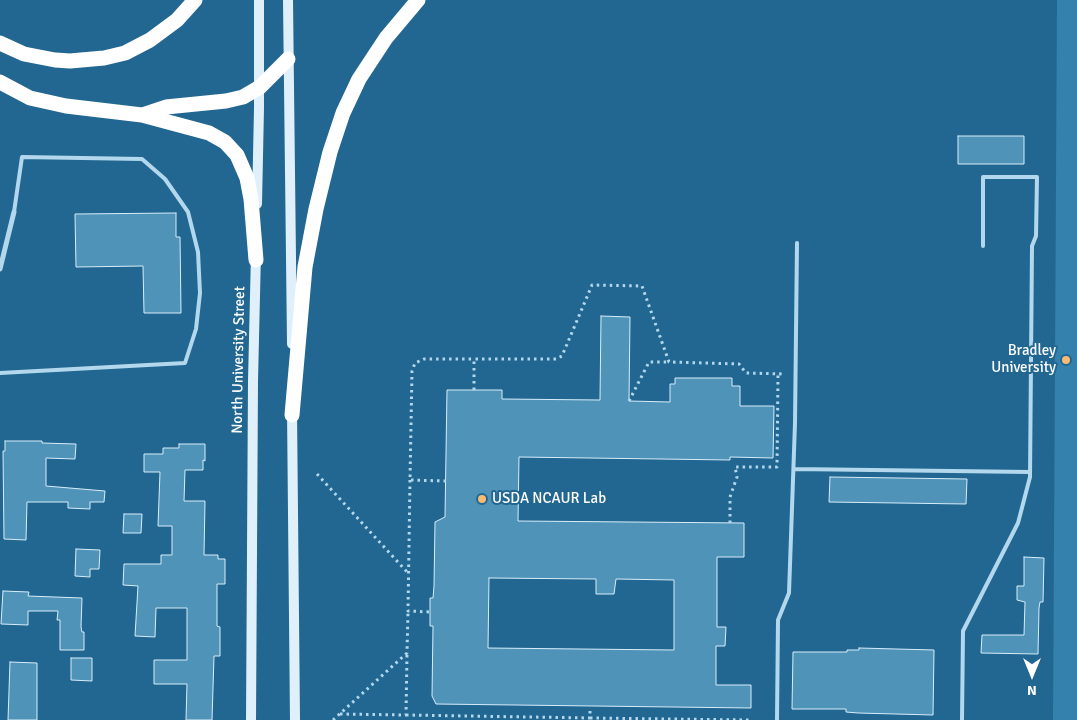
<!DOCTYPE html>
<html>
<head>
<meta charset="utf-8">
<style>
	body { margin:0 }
	#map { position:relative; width:1077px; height:720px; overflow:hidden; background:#226791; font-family:Signika,sans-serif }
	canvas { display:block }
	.north { position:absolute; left:1007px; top:650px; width:50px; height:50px; -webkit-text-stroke:4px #226791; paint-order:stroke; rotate:180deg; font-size:14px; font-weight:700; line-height:20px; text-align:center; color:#fff }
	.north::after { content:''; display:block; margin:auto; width:18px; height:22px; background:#fff; clip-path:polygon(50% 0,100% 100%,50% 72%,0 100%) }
</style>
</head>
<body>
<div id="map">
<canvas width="1077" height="720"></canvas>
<div class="north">N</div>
</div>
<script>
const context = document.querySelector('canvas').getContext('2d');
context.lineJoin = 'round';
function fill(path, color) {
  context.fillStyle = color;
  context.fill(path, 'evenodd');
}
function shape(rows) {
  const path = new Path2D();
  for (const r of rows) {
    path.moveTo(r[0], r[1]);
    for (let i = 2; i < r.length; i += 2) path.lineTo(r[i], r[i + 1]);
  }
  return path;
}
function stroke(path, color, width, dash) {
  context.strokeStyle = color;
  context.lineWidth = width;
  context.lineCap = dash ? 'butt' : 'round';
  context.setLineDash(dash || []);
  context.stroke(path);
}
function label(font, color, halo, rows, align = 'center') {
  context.font = font + ' Signika,sans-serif';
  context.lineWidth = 4;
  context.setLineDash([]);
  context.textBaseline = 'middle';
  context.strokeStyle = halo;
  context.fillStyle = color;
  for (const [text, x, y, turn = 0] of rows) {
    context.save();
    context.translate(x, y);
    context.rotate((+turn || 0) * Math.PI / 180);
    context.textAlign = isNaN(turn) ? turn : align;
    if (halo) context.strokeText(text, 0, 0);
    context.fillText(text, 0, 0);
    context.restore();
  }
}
fill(shape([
	[1057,0,1077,0,1077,720,1053,720]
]), '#3381ac');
const building = shape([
	[958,136,1024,136,1024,164,958,164,958,136],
	[176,213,176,237,180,237,181,313,144,313,143,266,76,267,75,214,176,213],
	[601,316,630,317,629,401,670,402,670,384,675,384,675,378,732,378,732,386,740,386,740,406,774,406,773,458,730,457,730,460,519,457,518,521,744,523,744,557,717,557,717,627,726,627,725,646,716,646,716,685,751,685,751,708,436,704,432,696,433,626,430,626,430,598,433,598,434,586,435,522,445,517,447,390,502,390,502,399,600,400,601,316],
	[489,578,596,579,596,594,614,594,616,579,674,580,674,650,488,648,489,578],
	[5,441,42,441,42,443,76,444,75,459,46,458,46,486,105,491,104,502,90,502,90,509,68,508,68,502,27,502,26,540,4,539,3,451,5,451,5,441],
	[179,444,205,444,205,461,203,460,203,470,185,470,184,501,205,501,204,555,218,555,218,559,225,559,225,584,217,584,217,626,220,627,220,656,214,656,212,720,186,720,187,684,154,684,154,660,187,660,187,608,156,608,155,637,135,636,138,586,123,585,124,564,161,564,161,555,172,555,172,526,158,526,160,472,144,472,144,454,163,454,163,448,179,448,179,444],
	[830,477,967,479,966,504,829,502,830,477],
	[124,514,142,514,141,533,123,533,124,514],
	[76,549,100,550,99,569,90,569,90,577,75,576,76,549],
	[1024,557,1044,558,1043,602,1040,602,1039,608,1038,654,981,653,982,635,1024,635,1025,602,1017,600,1017,586,1024,586,1024,557],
	[3,591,29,592,28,596,82,598,81,627,82,632,84,632,84,650,60,650,60,620,57,620,58,611,28,611,28,625,1,624,3,591],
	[859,648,934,650,933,715,858,713,846,712,846,709,792,709,793,652,847,652,847,650,859,650,859,648],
	[71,658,92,658,92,681,71,680,71,658],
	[10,662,37,663,37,720,8,720,10,662]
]);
fill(building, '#4f93b9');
stroke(building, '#d8edf9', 1);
stroke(shape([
	[474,390,474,359,556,359,562,356,592,285,642,286,669,362,739,364,746,373,785,374],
	[629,401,649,362,669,362],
	[317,474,408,573],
	[410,480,408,611,430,612],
	[446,481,410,480,412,371,415,363,424,359,474,359],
	[730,523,730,497,737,477,735,467,777,467,778,374],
	[340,714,406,715,407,654],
	[406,715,590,718,590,707],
	[590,718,750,720],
	[333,720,407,653,408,611]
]), '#b3d8ed', 3, [2.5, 4]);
stroke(shape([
	[0,373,185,363,196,329,200,293,198,252,188,212,165,179,142,159,22,157,14,212],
	[794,469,1030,472],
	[777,720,778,620,789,593,795,423,797,243],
	[962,720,963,631,1018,523,1030,477,1032,246,1036,236,1037,177,983,177,983,246]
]), '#b3d8ed', 4);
stroke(shape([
	[0,269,14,212]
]), '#b3d8ed', 5);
stroke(shape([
	[288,0,292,344],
	[257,204,259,108,259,0],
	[292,409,295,720],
	[251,720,253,381,256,253]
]), '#dff0fa', 10);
stroke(shape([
	[0,43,24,54,55,60,70,61,104,58,125,53,150,40,177,20,195,0],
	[0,82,30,98,66,106,142,115,209,133,225,142,237,155,247,178,251,199,256,260],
	[142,115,166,107,226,101,243,97,260,87,288,59],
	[292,415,305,267,316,209,330,152,343,113,359,79,386,38,418,0]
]), '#fff', 15);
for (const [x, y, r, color] of [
	[1066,360,5,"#f8ba75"],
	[482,499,5,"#f8ba75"]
]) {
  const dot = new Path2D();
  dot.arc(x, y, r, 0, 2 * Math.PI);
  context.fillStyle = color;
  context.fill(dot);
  stroke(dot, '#226791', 2);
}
label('15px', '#fff', '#226791', [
	["Bradley",1056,351],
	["University",1056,368],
	["USDA NCAUR Lab",492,499,"left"]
], 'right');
label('15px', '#fff', '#226791', [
	["North University Street",239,360,-89]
]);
</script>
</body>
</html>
